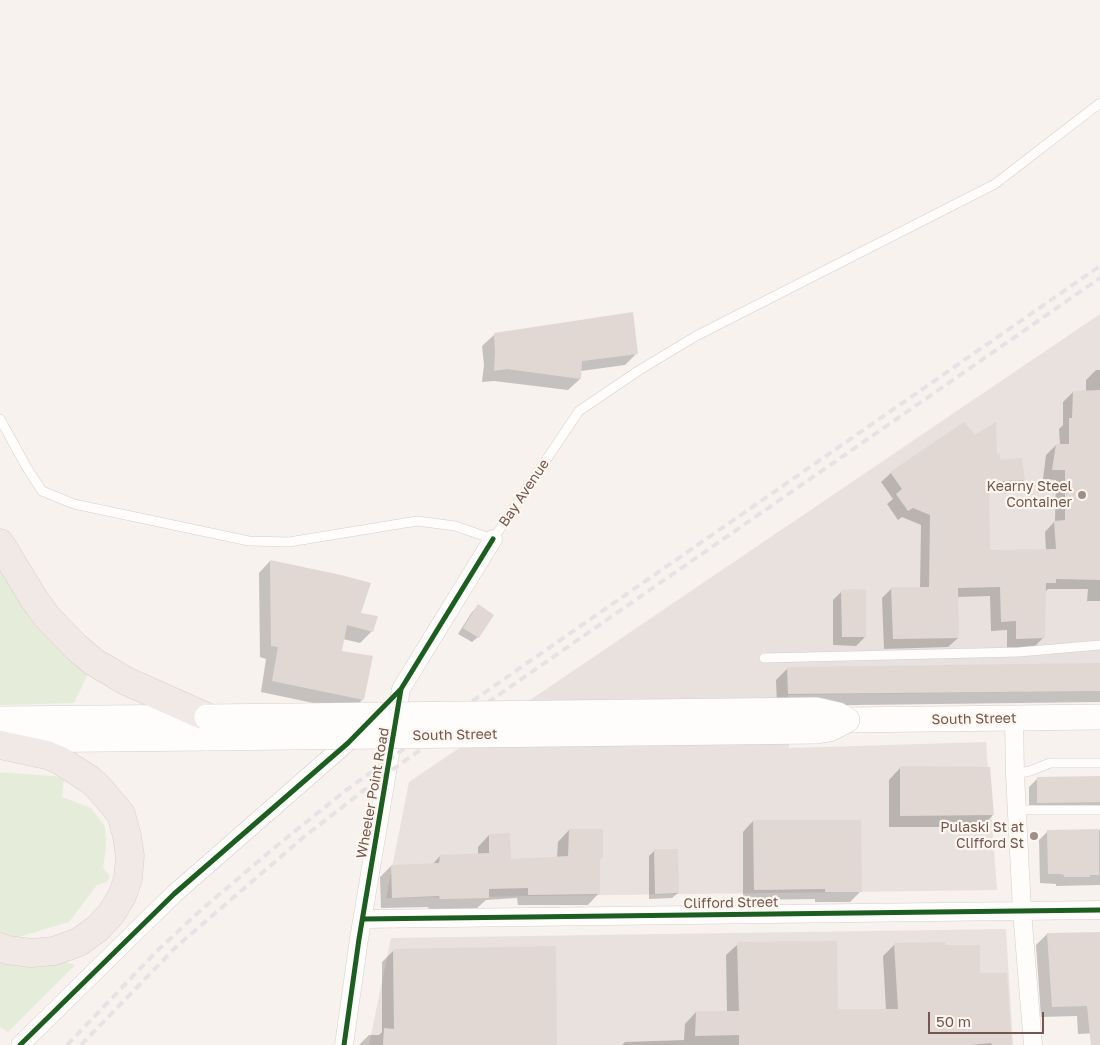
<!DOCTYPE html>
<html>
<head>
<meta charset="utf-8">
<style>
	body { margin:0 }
	#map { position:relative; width:1100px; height:1045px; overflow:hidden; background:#f7f2ee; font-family:"Golos Text",sans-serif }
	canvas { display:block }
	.scale { position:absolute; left:928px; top:1012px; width:116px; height:22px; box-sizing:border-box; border:2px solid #74584f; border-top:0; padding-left:6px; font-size:15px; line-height:18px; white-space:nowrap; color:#74584f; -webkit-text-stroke:4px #fef7f0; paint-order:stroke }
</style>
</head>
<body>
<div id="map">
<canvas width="1100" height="1045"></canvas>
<div class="scale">50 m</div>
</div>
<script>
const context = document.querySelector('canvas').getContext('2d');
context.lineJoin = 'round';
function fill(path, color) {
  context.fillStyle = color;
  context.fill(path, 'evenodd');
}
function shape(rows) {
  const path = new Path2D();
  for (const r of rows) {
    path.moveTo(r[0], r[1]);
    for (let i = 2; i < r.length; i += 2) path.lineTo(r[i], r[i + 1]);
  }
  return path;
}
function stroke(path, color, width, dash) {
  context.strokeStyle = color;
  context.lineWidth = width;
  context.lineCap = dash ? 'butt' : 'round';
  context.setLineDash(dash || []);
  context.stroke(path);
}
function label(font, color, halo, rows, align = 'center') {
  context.font = font + ' "Golos Text",sans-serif';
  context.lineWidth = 4.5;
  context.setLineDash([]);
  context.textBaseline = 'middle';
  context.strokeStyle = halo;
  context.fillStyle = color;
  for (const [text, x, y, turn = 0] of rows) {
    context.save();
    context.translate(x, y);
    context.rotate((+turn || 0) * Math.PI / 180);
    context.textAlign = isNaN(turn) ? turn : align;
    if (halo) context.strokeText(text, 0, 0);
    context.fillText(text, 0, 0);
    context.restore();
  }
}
fill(shape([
	[1100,314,1100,691,788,695,789,748,986,742,997,890,386,898,409,782],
	[1006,929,1013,1045,369,1045,391,938]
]), '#e9e1dd');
fill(shape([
	[0,564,88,674,74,703,0,705],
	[0,772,64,777,62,797,91,808,105,827,106,847,103,868,110,876,107,882,97,885,69,922,15,938,0,935],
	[0,959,28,966,65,962,75,965,8,1032,0,1027]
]), '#e6ecda');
fill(shape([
	[494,335,637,353,625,365,581,371,580,379,568,390,494,381,482,382,484,365,482,346],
	[1096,370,1100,370,1100,601,1087,601,1088,589,1048,589,1044,593,1044,637,1034,647,1007,648,1007,630,991,631,990,596,957,597,958,638,948,647,884,649,882,598,892,588,920,589,921,525,902,517,898,520,887,504,893,499,881,482,891,473,975,437,995,455,998,461,1024,480,1014,489,988,491,989,552,1046,551,1045,532,1055,521,1056,480,1043,479,1046,455,1056,445,1060,445,1059,429,1063,425,1063,402,1073,392,1086,392,1086,380],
	[270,561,360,614,372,631,360,643,343,639,340,652,363,699,351,711,261,692,266,659,260,657,259,573],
	[842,591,865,637,856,646,833,645,833,600],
	[478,606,478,637,472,642,458,634,472,612],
	[1100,664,1100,702,777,706,776,680,788,668],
	[900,768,993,815,981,827,889,827,889,780],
	[1100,777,1100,811,1029,811,1029,787,1038,778],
	[753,821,861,891,850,902,815,902,815,899,743,900,743,832],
	[569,830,602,857,598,860,599,893,588,905,518,905,517,898,486,900,476,909,429,910,428,907,381,908,380,877,391,866,432,865,440,856,478,854,478,847,489,835,510,860,557,858,558,842],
	[1100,830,1100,885,1056,886,1056,884,1040,883,1039,840,1048,831],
	[655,850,678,893,672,898,649,899,649,856],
	[1100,933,1100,1041,1099,1033,1078,1034,1077,1016,1041,1017,1036,945,1047,934],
	[738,944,836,1010,886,1010,883,956,895,944,944,946,979,974,1010,1045,622,1045,625,1042,684,1040,685,1024,696,1012,727,1012,726,955],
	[394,950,556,1045,359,1045,369,1035,379,1035,382,1032,382,962]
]), '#0003');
fill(shape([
	[633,312,638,354,582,361,581,379,507,369,494,371,495,352,494,333],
	[1100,390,1100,580,1056,579,1056,583,1046,583,1045,638,1016,639,1016,621,1001,622,1000,587,958,588,959,638,893,639,891,587,929,587,930,515,913,508,908,511,896,494,902,489,890,472,964,422,975,435,996,422,997,454,1000,454,1000,460,1022,458,1025,480,1001,481,989,486,990,550,1056,549,1054,521,1065,520,1065,470,1052,470,1056,444,1069,444,1069,418,1072,418,1073,391],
	[270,560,341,575,371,583,361,613,378,616,373,632,347,625,342,651,373,656,364,700,272,681,278,647,271,646],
	[866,589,866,637,842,637,841,590],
	[478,604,494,615,479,638,463,628],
	[1100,663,1100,691,788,694,787,667],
	[900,766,990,767,994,815,900,816],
	[1100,776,1100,802,1037,803,1037,777],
	[753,820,861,820,862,892,825,892,825,889,754,890],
	[569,829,603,829,603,857,600,858,600,894,528,895,528,888,489,889,489,898,440,899,439,896,392,898,391,865,439,863,440,855,489,853,489,834,510,833,511,859,568,856],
	[1099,829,1099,875,1090,875,1090,877,1064,877,1064,875,1060,874,1048,874,1047,830],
	[654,849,678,849,679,893,655,894],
	[1100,932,1100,1045,1091,1045,1087,1006,1052,1007,1047,933],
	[837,941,838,1009,898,1009,894,943,945,942,946,945,980,945,980,973,1007,973,1012,1045,992,1045,991,1043,969,1045,739,1045,739,1035,695,1036,696,1011,739,1011,737,942],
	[556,946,557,1045,383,1045,384,1028,394,1029,393,949]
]), '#e1d8d3');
const lane = shape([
	[0,419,27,468,42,491,74,504,249,541,289,542,417,521,455,526,493,539,579,411,638,371,696,336,995,184,1100,103],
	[764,658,1019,652,1100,645],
	[1015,774,1030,771,1050,763,1100,763],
	[1017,810,1100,810]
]);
const street = shape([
	[1014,718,1015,774,1022,911,1033,1045],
	[363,919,1100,910],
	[20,1045,174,894,357,734],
	[344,1045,359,939,401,689,493,539]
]);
const secondary = shape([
	[0,719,207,717],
	[847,720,1100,717],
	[7,740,207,738]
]);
const highway = shape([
	[0,543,34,599,47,617,77,648,94,662,126,681,207,717],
	[0,745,47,755,61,761,89,779,99,788,121,814,127,836,130,856,128,879,122,896,111,914,98,928,79,942,54,951,31,953,7,950,0,947]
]);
stroke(lane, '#d6ceca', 10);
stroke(street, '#d6ceca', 19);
stroke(secondary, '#d7ceca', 26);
stroke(highway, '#d8cfcb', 29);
stroke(lane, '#fefdfc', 9);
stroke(street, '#fefdfc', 18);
stroke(secondary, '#fefdfc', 25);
stroke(highway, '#f1e9e6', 28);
stroke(shape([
	[67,1045,157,951,201,910,274,848,345,791,419,738,1100,266],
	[81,1045,177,946,305,836,372,784,507,689,1100,278]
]), '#e5e3e6', 4, [8, 5]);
const secondaryBridge = shape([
	[207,717,816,710,838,715,847,720,829,729,817,731,207,738]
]);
stroke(secondaryBridge, '#d7ceca', 26, []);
stroke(secondaryBridge, '#fefdfc', 25);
stroke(shape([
	[363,919,1100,910],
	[20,1045,174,894,348,743,401,689],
	[344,1045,359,939,401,689,493,539]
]), '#1b5e20', 5);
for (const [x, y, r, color] of [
	[1082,495,5,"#a28e87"],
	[1034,836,5,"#a28e87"]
]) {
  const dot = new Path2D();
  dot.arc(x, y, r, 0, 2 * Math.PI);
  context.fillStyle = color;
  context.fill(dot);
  stroke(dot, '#fef7f0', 2);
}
label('14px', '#74584f', '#fef7f0', [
	["Kearny Steel",1072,487],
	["Container",1072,503],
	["Pulaski St at",1024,828],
	["Clifford St",1024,844]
], 'right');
label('14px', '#74584f', '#fef7f0', [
	["Bay Avenue",524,493,-56],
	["South Street",974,719,-1],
	["South Street",455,735,-1],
	["Wheeler Point Road",373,793,-80],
	["Clifford Street",731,903,-1]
]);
</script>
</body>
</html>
